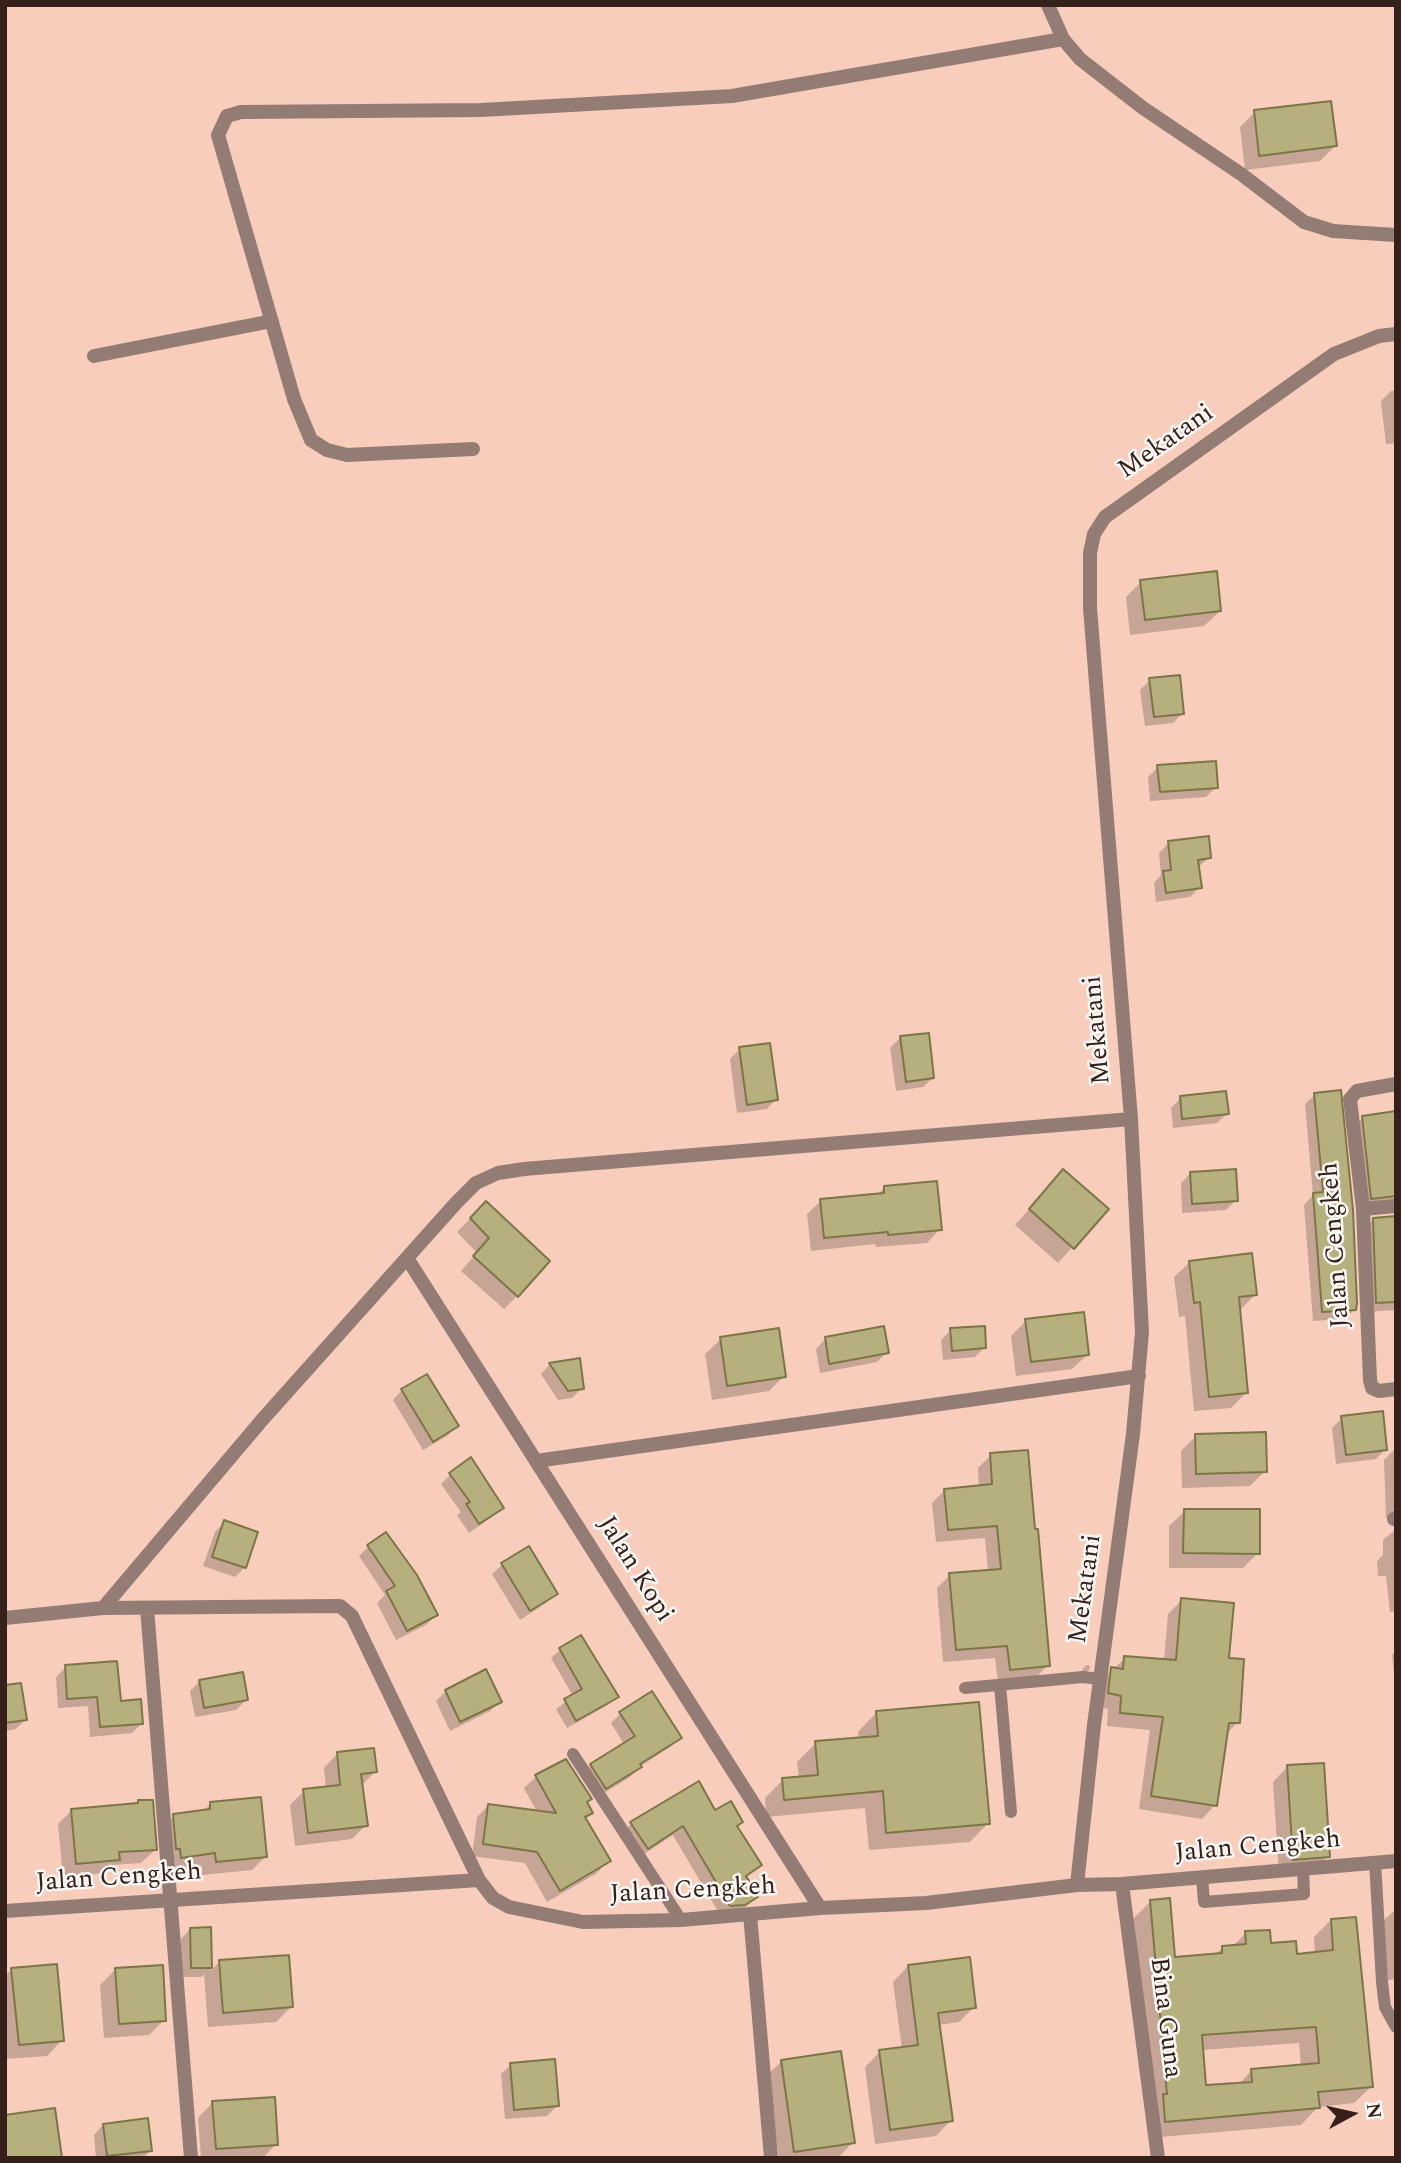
<!DOCTYPE html>
<html>
<head>
<meta charset="utf-8">
<style>
	body { margin:0 }
	#map { position:relative; width:1401px; height:2163px; overflow:hidden; background:#f8cdbc; font-family:Spectral,serif }
	canvas { display:block }
	.frame { position:absolute; inset:0; border:7px solid #352119; pointer-events:none }
	.north { position:absolute; left:1317px; top:2079px; width:70px; height:70px; -webkit-text-stroke:5px #fdf7f5; paint-order:stroke; rotate:82deg; font-size:19px; font-weight:700; line-height:28px; text-align:center; color:#352119 }
	.north::after { content:''; display:block; margin:auto; width:24px; height:32px; background:#352119; clip-path:polygon(50% 0,100% 100%,50% 72%,0 100%) }
</style>
</head>
<body>
<div id="map">
<canvas width="1401" height="2163"></canvas>
<div class="frame"></div>
<div class="north">N</div>
</div>
<script>
const context = document.querySelector('canvas').getContext('2d');
context.lineJoin = 'round';
function fill(path, color) {
  context.fillStyle = color;
  context.fill(path, 'evenodd');
}
function shape(rows) {
  const path = new Path2D();
  for (const r of rows) {
    path.moveTo(r[0], r[1]);
    for (let i = 2; i < r.length; i += 2) path.lineTo(r[i], r[i + 1]);
  }
  return path;
}
function stroke(path, color, width, dash) {
  context.strokeStyle = color;
  context.lineWidth = width;
  context.lineCap = dash ? 'butt' : 'round';
  context.setLineDash(dash || []);
  context.stroke(path);
}
function label(font, color, halo, rows, align = 'center') {
  context.font = font + ' Spectral,serif';
  context.lineWidth = 5;
  context.setLineDash([]);
  context.textBaseline = 'middle';
  context.strokeStyle = halo;
  context.fillStyle = color;
  for (const [text, x, y, turn = 0] of rows) {
    context.save();
    context.translate(x, y);
    context.rotate((+turn || 0) * Math.PI / 180);
    context.textAlign = isNaN(turn) ? turn : align;
    if (halo) context.strokeText(text, 0, 0);
    context.fillText(text, 0, 0);
    context.restore();
  }
}
fill(shape([
	[1255,112,1335,146,1320,161,1245,170,1240,127],
	[1391,391,1396,391,1396,443,1386,444,1381,401],
	[1141,582,1220,611,1204,626,1130,635,1126,597],
	[1150,680,1183,713,1173,723,1145,726,1140,690],
	[1158,767,1216,787,1206,797,1150,801,1148,777],
	[1169,843,1210,857,1197,868,1200,887,1190,897,1156,902,1154,883,1161,875,1159,853],
	[900,1038,933,1078,923,1087,896,1091,890,1048],
	[740,1049,776,1099,767,1109,737,1113,730,1059],
	[1315,1095,1355,1309,1345,1319,1313,1321,1304,1205,1313,1195,1305,1104],
	[1181,1098,1227,1114,1217,1123,1173,1128,1171,1108],
	[1396,1112,1396,1215,1389,1206,1362,1208,1353,1127,1363,1118],
	[1063,1172,1106,1209,1058,1263,1015,1225],
	[1191,1173,1236,1200,1226,1210,1182,1213,1181,1183],
	[884,1188,940,1229,927,1243,876,1247,875,1244,811,1251,807,1214,821,1201,877,1195],
	[486,1203,517,1296,504,1309,461,1271,477,1253,457,1232],
	[1396,1217,1396,1310,1367,1312,1364,1229,1374,1219],
	[1190,1262,1255,1295,1240,1310,1246,1393,1231,1408,1194,1411,1185,1316,1179,1317,1174,1277],
	[1026,1321,1088,1354,1072,1369,1016,1376,1011,1336],
	[951,1330,985,1347,975,1357,943,1360,941,1340],
	[721,1339,784,1376,769,1391,712,1400,705,1354],
	[825,1339,887,1352,877,1362,820,1373,816,1349],
	[550,1364,582,1388,572,1398,558,1400,541,1374],
	[402,1390,457,1426,447,1436,423,1450,393,1400],
	[1342,1418,1386,1449,1376,1459,1336,1464,1332,1428],
	[1196,1436,1265,1471,1250,1486,1182,1488,1181,1451],
	[1394,1450,1396,1450,1396,1527,1392,1520,1386,1518,1384,1460],
	[991,1455,1048,1665,1035,1678,998,1682,995,1658,943,1662,937,1588,950,1575,988,1571,985,1538,936,1542,932,1503,945,1490,979,1487,978,1468],
	[451,1474,502,1507,492,1517,469,1533,457,1515,461,1512,441,1484],
	[1185,1511,1258,1553,1243,1568,1169,1568,1169,1526],
	[224,1522,245,1567,235,1577,203,1566,215,1532],
	[1396,1529,1396,1611,1390,1612,1386,1576,1378,1576,1377,1561,1383,1555,1383,1540],
	[369,1546,436,1615,426,1625,396,1640,377,1603,385,1595,359,1556],
	[528,1548,556,1594,546,1603,520,1620,492,1574,502,1565],
	[1182,1600,1238,1722,1225,1735,1215,1805,1202,1819,1139,1809,1150,1730,1107,1726,1108,1709,1095,1706,1099,1683,1125,1658,1164,1661,1168,1614],
	[580,1638,617,1696,608,1705,567,1728,556,1709,573,1696,551,1658,560,1650],
	[1396,1651,1396,1692,1392,1655],
	[1086,1665,1090,1666,1090,1668,1086,1673,1081,1672],
	[66,1667,119,1703,142,1723,132,1733,90,1737,88,1706,58,1708,56,1677],
	[200,1681,246,1700,236,1710,195,1717,190,1691],
	[5,1687,26,1719,16,1729,5,1731],
	[446,1691,500,1701,490,1711,450,1731,436,1701],
	[621,1713,680,1738,670,1747,641,1766,630,1777,596,1798,581,1775,591,1765,624,1744,611,1723],
	[876,1713,988,1823,970,1842,869,1850,865,1808,766,1817,765,1798,783,1780,799,1778,797,1762,816,1743,859,1740,858,1732],
	[337,1754,375,1772,361,1786,366,1825,352,1839,295,1846,290,1805,304,1791,326,1788,324,1768],
	[1288,1766,1328,1856,1313,1871,1279,1874,1273,1782],
	[536,1777,585,1802,591,1812,584,1819,608,1861,597,1873,547,1902,525,1863,472,1856,477,1817,488,1806,537,1812,524,1788],
	[138,1802,155,1850,141,1863,113,1865,105,1873,63,1877,58,1824,72,1810,136,1804],
	[210,1804,266,1856,252,1870,202,1875,202,1866,168,1871,160,1830,174,1816,203,1812],
	[714,1812,736,1827,760,1865,745,1878,756,1897,747,1906,734,1914,720,1915,673,1835,638,1858,622,1833,631,1824],
	[1151,1901,1173,1959,1215,1955,1222,1948,1232,1947,1246,1933,1295,1956,1315,1954,1314,1937,1331,1920,1372,2086,1354,2103,1318,2107,1301,2125,1149,2138,1134,1918],
	[1299,2043,1301,2067,1252,2070,1238,2085,1205,2087,1201,2050],
	[1394,1911,1396,1911,1396,1979,1388,1980,1382,1922],
	[190,1929,210,1929,211,1971,219,1962,291,2007,276,2022,208,2027,204,1974,201,1977,181,1977,181,1939],
	[908,1966,974,2007,959,2022,938,2025,951,2120,936,2136,875,2144,865,2067,880,2052,902,2049,893,1982],
	[12,1969,62,2040,47,2056,5,2059,5,1976],
	[115,1970,164,2020,149,2035,104,2038,100,1985],
	[782,2061,853,2142,838,2158,779,2158,766,2076],
	[511,2065,557,2106,547,2116,505,2119,501,2074],
	[213,2102,276,2144,263,2158,201,2158,198,2118],
	[103,2125,151,2150,143,2158,96,2158,94,2135]
]), '#0003');
const building = shape([
	[1331,101,1337,146,1259,156,1254,110,1331,101],
	[1217,571,1221,611,1145,620,1140,580,1217,571],
	[1180,675,1184,714,1154,717,1149,678,1180,675],
	[1216,761,1218,788,1160,792,1157,765,1216,761],
	[1209,836,1211,858,1198,860,1202,888,1166,893,1163,871,1171,870,1168,841,1209,836],
	[929,1033,934,1078,906,1082,900,1036,929,1033],
	[770,1043,778,1100,747,1105,739,1047,770,1043],
	[1341,1090,1353,1210,1357,1303,1356,1310,1322,1312,1313,1193,1323,1192,1314,1093,1341,1090],
	[1226,1091,1229,1114,1182,1119,1180,1096,1226,1091],
	[1396,1111,1396,1196,1371,1199,1362,1116,1396,1111],
	[1063,1169,1109,1209,1074,1249,1029,1209,1063,1169],
	[1236,1169,1238,1201,1192,1204,1190,1172,1236,1169],
	[937,1181,942,1230,888,1235,888,1232,824,1238,820,1199,884,1193,884,1186,937,1181],
	[486,1201,550,1261,518,1297,473,1256,489,1238,470,1218,486,1201],
	[1396,1216,1396,1302,1376,1303,1373,1218,1396,1216],
	[1252,1253,1257,1295,1239,1297,1248,1393,1209,1397,1200,1302,1194,1303,1189,1261,1252,1253],
	[1084,1312,1089,1355,1031,1362,1025,1319,1084,1312],
	[884,1326,889,1353,829,1364,825,1337,884,1326],
	[985,1326,986,1348,952,1351,950,1328,985,1326],
	[779,1328,786,1377,727,1386,720,1337,779,1328],
	[580,1358,584,1389,568,1391,549,1363,580,1358],
	[427,1374,459,1426,433,1442,401,1389,427,1374],
	[1383,1411,1387,1450,1346,1455,1341,1416,1383,1411],
	[1266,1432,1267,1472,1196,1474,1195,1434,1266,1432],
	[1028,1450,1035,1529,1038,1529,1050,1666,1010,1670,1007,1646,956,1650,949,1573,1001,1569,997,1526,948,1530,944,1489,992,1484,990,1453,1028,1450],
	[471,1457,504,1508,479,1524,466,1504,470,1502,449,1473,471,1457],
	[1184,1509,1260,1509,1260,1554,1183,1553,1184,1509],
	[224,1520,258,1532,246,1568,212,1557,224,1520],
	[386,1532,417,1575,438,1615,407,1631,386,1591,395,1586,367,1545,386,1532],
	[529,1546,558,1594,530,1611,501,1563,529,1546],
	[1181,1598,1234,1603,1229,1658,1244,1659,1240,1723,1229,1723,1217,1806,1151,1796,1163,1717,1120,1713,1121,1696,1108,1693,1111,1667,1123,1669,1124,1656,1176,1660,1181,1598],
	[581,1635,619,1697,576,1721,564,1699,582,1689,559,1648,581,1635],
	[117,1661,121,1701,141,1699,143,1724,100,1727,97,1697,67,1699,65,1665,117,1661],
	[486,1669,502,1702,460,1722,445,1690,486,1669],
	[243,1672,248,1700,204,1708,199,1680,243,1672],
	[21,1683,27,1720,5,1723,5,1685,21,1683],
	[652,1691,682,1738,640,1764,642,1767,606,1789,590,1764,635,1736,619,1712,652,1691],
	[979,1702,990,1824,886,1833,883,1791,784,1800,782,1778,818,1775,815,1741,878,1736,876,1711,979,1702],
	[374,1748,377,1772,361,1774,368,1826,308,1833,303,1789,340,1785,337,1752,374,1748],
	[566,1759,592,1799,587,1802,593,1813,585,1817,611,1861,560,1891,537,1852,483,1844,488,1804,556,1813,535,1775,566,1759],
	[1324,1763,1330,1857,1293,1860,1287,1765,1324,1763],
	[699,1781,715,1810,731,1801,743,1822,737,1826,762,1865,746,1876,758,1897,745,1905,730,1906,683,1826,648,1849,630,1822,699,1781],
	[261,1797,267,1857,216,1862,215,1853,181,1858,180,1849,176,1849,173,1814,210,1809,210,1802,261,1797],
	[138,1800,153,1800,157,1850,119,1852,120,1860,76,1864,71,1809,138,1803,138,1800],
	[1170,1898,1175,1957,1222,1953,1222,1946,1246,1944,1245,1931,1270,1930,1271,1943,1296,1941,1297,1954,1333,1950,1331,1919,1356,1917,1373,2087,1318,2092,1320,2108,1165,2122,1163,2094,1167,2094,1150,1900,1170,1898],
	[1316,2027,1319,2063,1251,2069,1252,2082,1206,2085,1202,2035,1316,2027],
	[211,1927,212,1968,191,1968,190,1928,211,1927],
	[289,1955,293,2007,223,2013,219,1960,289,1955],
	[970,1957,976,2008,938,2013,953,2121,890,2130,879,2050,918,2045,908,1965,970,1957],
	[57,1964,64,2041,19,2045,11,1968,57,1964],
	[163,1965,166,2021,119,2024,115,1968,163,1965],
	[841,2051,855,2143,794,2152,781,2060,841,2051],
	[555,2059,559,2106,514,2110,510,2063,555,2059],
	[275,2097,278,2145,216,2149,212,2101,275,2097],
	[55,2108,62,2158,5,2158,5,2115,55,2108],
	[148,2118,152,2151,107,2156,103,2124,148,2118]
]);
fill(building, '#b5b07d');
stroke(building, '#7c7646', 2);
stroke(shape([
	[1000,1685,1011,1812],
	[965,1688,1083,1677,1100,1679],
	[573,1754,681,1920],
	[1375,1862,1382,1982,1385,2007,1396,2027],
	[1202,1877,1204,1902,1304,1894,1303,1868]
]), '#937c74', 12);
stroke(shape([
	[1048,5,1063,39,1080,59,1143,108,1241,174,1304,222,1333,231,1396,235],
	[94,356,272,321],
	[473,449,347,455,327,450,311,440,294,399,218,135,227,116,241,112,481,110,732,96,1063,39],
	[1396,1084,1357,1091,1350,1099,1363,1209,1370,1380,1372,1388,1379,1391,1396,1389],
	[1363,1209,1396,1206],
	[407,1258,820,1908],
	[536,1461,1139,1376],
	[1394,1519,1396,1518],
	[103,1608,262,1420,456,1203,476,1183,498,1173,524,1169,1131,1119],
	[147,1608,191,2158],
	[5,1618,103,1608,340,1606,352,1616,479,1880,493,1898,509,1907,583,1922,681,1920,820,1908,926,1903,1077,1885,1122,1884,1396,1861],
	[1122,1884,1158,2158],
	[1077,1885,1094,1725,1133,1434,1142,1332,1131,1119,1090,608,1090,553,1094,534,1105,517,1334,354,1379,336,1396,334],
	[5,1911,479,1880],
	[750,1914,771,2158]
]), '#937c74', 14);
label('26px', '#352119', '#fdf7f5', [
	["Mekatani",1167,443,-35],
	["Mekatani",1099,1030,-95],
	["Jalan Cengkeh",1337,1245,-94],
	["Jalan Kopi",634,1570,58],
	["Mekatani",1087,1589,-82],
	["Jalan Cengkeh",1258,1848,-5],
	["Jalan Cengkeh",119,1879,-4],
	["Jalan Cengkeh",693,1892,-3],
	["Bina Guna",1164,2018,83]
]);
</script>
</body>
</html>
